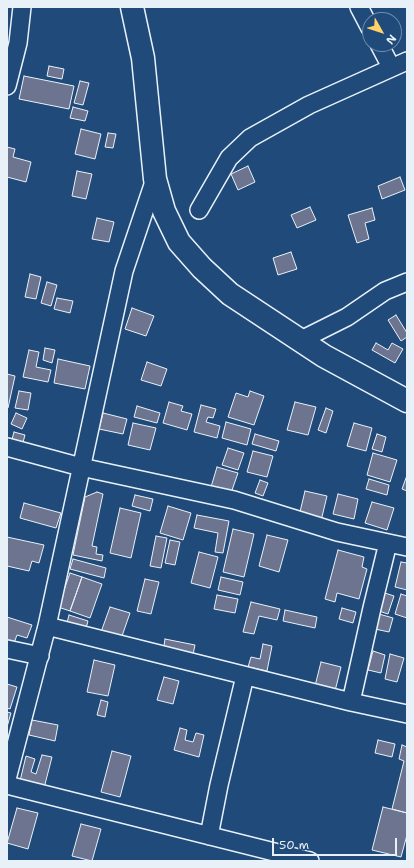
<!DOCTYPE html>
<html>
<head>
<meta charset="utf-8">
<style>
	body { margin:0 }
	#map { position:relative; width:414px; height:868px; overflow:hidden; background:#1f4a7a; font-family:"Shantell Sans",sans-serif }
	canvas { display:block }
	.frame { position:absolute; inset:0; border:8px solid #e8f1f8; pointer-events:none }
	.north { position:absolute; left:362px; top:12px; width:40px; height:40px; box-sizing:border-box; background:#1f4a7a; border:1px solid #6f8dac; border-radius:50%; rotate:129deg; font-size:11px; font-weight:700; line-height:16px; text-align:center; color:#e8f1f8 }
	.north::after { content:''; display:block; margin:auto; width:14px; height:18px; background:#ffd166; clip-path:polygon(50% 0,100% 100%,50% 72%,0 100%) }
	.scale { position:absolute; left:272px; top:838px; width:125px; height:18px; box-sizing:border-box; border:2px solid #e8f1f8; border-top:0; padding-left:5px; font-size:12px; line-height:14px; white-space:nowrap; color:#e8f1f8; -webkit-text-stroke:3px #1f4a7a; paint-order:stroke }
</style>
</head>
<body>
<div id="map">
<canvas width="414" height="868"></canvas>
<div class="frame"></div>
<div class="north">N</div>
<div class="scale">50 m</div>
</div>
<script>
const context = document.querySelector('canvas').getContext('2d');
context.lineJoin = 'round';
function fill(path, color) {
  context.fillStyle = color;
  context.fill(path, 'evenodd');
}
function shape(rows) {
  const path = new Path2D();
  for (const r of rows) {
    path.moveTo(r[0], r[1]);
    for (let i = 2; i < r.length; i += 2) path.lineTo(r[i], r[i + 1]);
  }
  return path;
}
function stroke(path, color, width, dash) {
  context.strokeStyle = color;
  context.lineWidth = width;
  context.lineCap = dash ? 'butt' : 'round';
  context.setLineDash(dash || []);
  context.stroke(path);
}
const building = shape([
	[49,66,64,69,62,79,47,76,49,66],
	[24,76,74,86,69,109,19,99,24,76],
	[80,81,89,83,83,105,74,103,80,81],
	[73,107,88,111,85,121,70,118,73,107],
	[81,129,101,134,95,159,75,154,81,129],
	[108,133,116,134,113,148,105,147,108,133],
	[7,147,15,149,13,157,31,162,26,182,7,177,7,147],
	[248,166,255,182,238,190,231,174,248,166],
	[77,171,92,174,86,199,72,196,77,171],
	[400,177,405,190,382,199,378,186,400,177],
	[310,207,316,220,297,228,291,215,310,207],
	[372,208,375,220,365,223,369,239,357,243,348,215,372,208],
	[97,218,114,222,109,242,92,239,97,218],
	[291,252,297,269,278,275,273,258,291,252],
	[30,274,41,277,36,299,25,297,30,274],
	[47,282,57,285,51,306,41,303,47,282],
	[57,298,73,301,70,313,54,309,57,298],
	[132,308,154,316,146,336,125,329,132,308],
	[396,315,407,333,407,337,401,341,388,320,396,315],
	[376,343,388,350,392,343,403,349,395,363,372,350,376,343],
	[45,348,55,350,52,363,43,360,45,348],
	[29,350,39,352,36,367,51,370,48,382,23,377,29,350],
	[58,359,90,366,85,389,54,383,58,359],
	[147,362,167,369,161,386,141,380,147,362],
	[7,374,15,376,8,408,7,408,7,374],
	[19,391,31,393,28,410,15,408,19,391],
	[250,391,264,396,254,425,228,417,236,393,248,397,250,391],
	[169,402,183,406,181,411,192,414,187,430,163,423,169,402],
	[295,402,316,407,308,435,287,430,295,402],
	[201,405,216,409,213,418,208,417,206,422,220,426,217,438,194,432,201,405],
	[137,406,160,413,157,423,134,417,137,406],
	[326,408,333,411,326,433,318,430,326,408],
	[16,413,27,418,22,429,11,424,16,413],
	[103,413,127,419,123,434,99,429,103,413],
	[226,422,251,429,247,445,222,438,226,422],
	[133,423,156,428,150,450,128,445,133,423],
	[354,423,372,428,366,451,347,446,354,423],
	[14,432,25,435,22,446,11,443,14,432],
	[255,434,279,441,276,451,252,444,255,434],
	[377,434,386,437,382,452,372,449,377,434],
	[228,448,244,453,238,470,222,465,228,448],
	[253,451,273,456,267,477,247,472,253,451],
	[373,453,397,460,390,482,367,475,373,453],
	[217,467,238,473,231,493,211,487,217,467],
	[406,478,407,478,407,491,402,489,406,478],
	[369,479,389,485,387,495,366,489,369,479],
	[260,480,268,483,263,496,255,493,260,480],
	[305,491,327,496,321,521,299,516,305,491],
	[97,492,103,494,92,546,97,547,96,554,103,555,102,561,73,555,85,497,97,492],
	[338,494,358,499,354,519,333,514,338,494],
	[135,495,153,499,150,511,132,506,135,495],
	[372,502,394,508,387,530,365,523,372,502],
	[24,503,61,513,56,528,20,518,24,503],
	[168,506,191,513,183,540,160,533,168,506],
	[120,508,141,513,131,558,110,553,120,508],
	[197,515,229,521,223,553,215,552,218,533,194,528,197,515],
	[233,529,254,534,244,577,223,572,233,529],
	[267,535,288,540,279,572,259,566,267,535],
	[156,536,167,538,161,568,150,566,156,536],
	[7,537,44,545,39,563,32,561,29,571,7,566,7,537],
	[170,540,180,542,175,565,165,563,170,540],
	[338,550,364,557,362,567,367,569,359,599,337,593,335,602,325,599,338,550],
	[199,552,218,557,210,588,191,583,199,552],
	[73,559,106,568,104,578,70,569,73,559],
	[401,562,407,563,407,590,395,587,401,562],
	[70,573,82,577,70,611,58,607,70,573],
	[82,577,102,584,90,618,70,611,82,577],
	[221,577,243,582,240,595,218,590,221,577],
	[145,579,159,582,151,614,137,611,145,579],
	[385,593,394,596,388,614,379,611,385,593],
	[401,594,407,596,407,618,395,614,401,594],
	[217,595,238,599,235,613,214,609,217,595],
	[251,602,280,609,277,620,259,616,254,634,243,632,251,602],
	[110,607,130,613,121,639,101,632,110,607],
	[342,608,356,612,353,623,339,619,342,608],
	[285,610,317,617,315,628,283,621,285,610],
	[379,614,393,618,389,632,375,629,379,614],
	[69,615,88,621,85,632,66,627,69,615],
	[7,617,32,625,27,638,17,635,14,643,7,640,7,617],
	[165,639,195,645,192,659,163,653,165,639],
	[263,644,272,646,267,671,248,667,251,657,260,659,263,644],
	[373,651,385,655,381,673,368,670,373,651],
	[390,654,404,658,397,682,385,679,390,654],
	[94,660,115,665,108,696,87,692,94,660],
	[321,662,341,667,335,691,315,686,321,662],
	[164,677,179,681,173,704,157,700,164,677],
	[7,684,17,687,10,709,7,708,7,684],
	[101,700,108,702,105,717,97,715,101,700],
	[7,712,11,713,7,727,7,712],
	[32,720,58,725,55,741,29,735,32,720],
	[180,728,187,730,185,740,193,742,196,733,204,735,199,757,174,750,180,728],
	[378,740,395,744,392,757,375,753,378,740],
	[402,745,407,747,407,813,392,809,404,761,399,759,402,745],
	[112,751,131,756,120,797,101,792,112,751],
	[42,755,52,757,43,792,19,785,26,756,35,759,31,772,36,774,42,755],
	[383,807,407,813,407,835,401,857,372,850,383,807],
	[17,808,38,813,28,849,7,843,17,808],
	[81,824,101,829,92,861,72,856,81,824]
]);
fill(building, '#6d748f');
stroke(building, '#e8f1f8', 1);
const street = shape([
	[359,7,370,28],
	[379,44,391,67],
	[7,86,18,43,22,7],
	[199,210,229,158,250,138,309,105,407,61],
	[301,340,347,317,385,291,407,282],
	[7,447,81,467,234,500,337,532,407,547],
	[47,626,351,702,407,714],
	[7,649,40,656],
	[351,702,372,608,388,543],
	[7,779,47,626,124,271,155,179],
	[7,785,310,861],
	[209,836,219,785,245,676]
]);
const secondary = shape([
	[132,7,143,58,155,179,164,211,179,242,202,268,230,294,324,356,407,401]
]);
stroke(street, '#e8f1f8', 20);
stroke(secondary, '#e8f1f8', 25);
stroke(street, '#1f4a7a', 17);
stroke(secondary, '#1f4a7a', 22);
</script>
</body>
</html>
